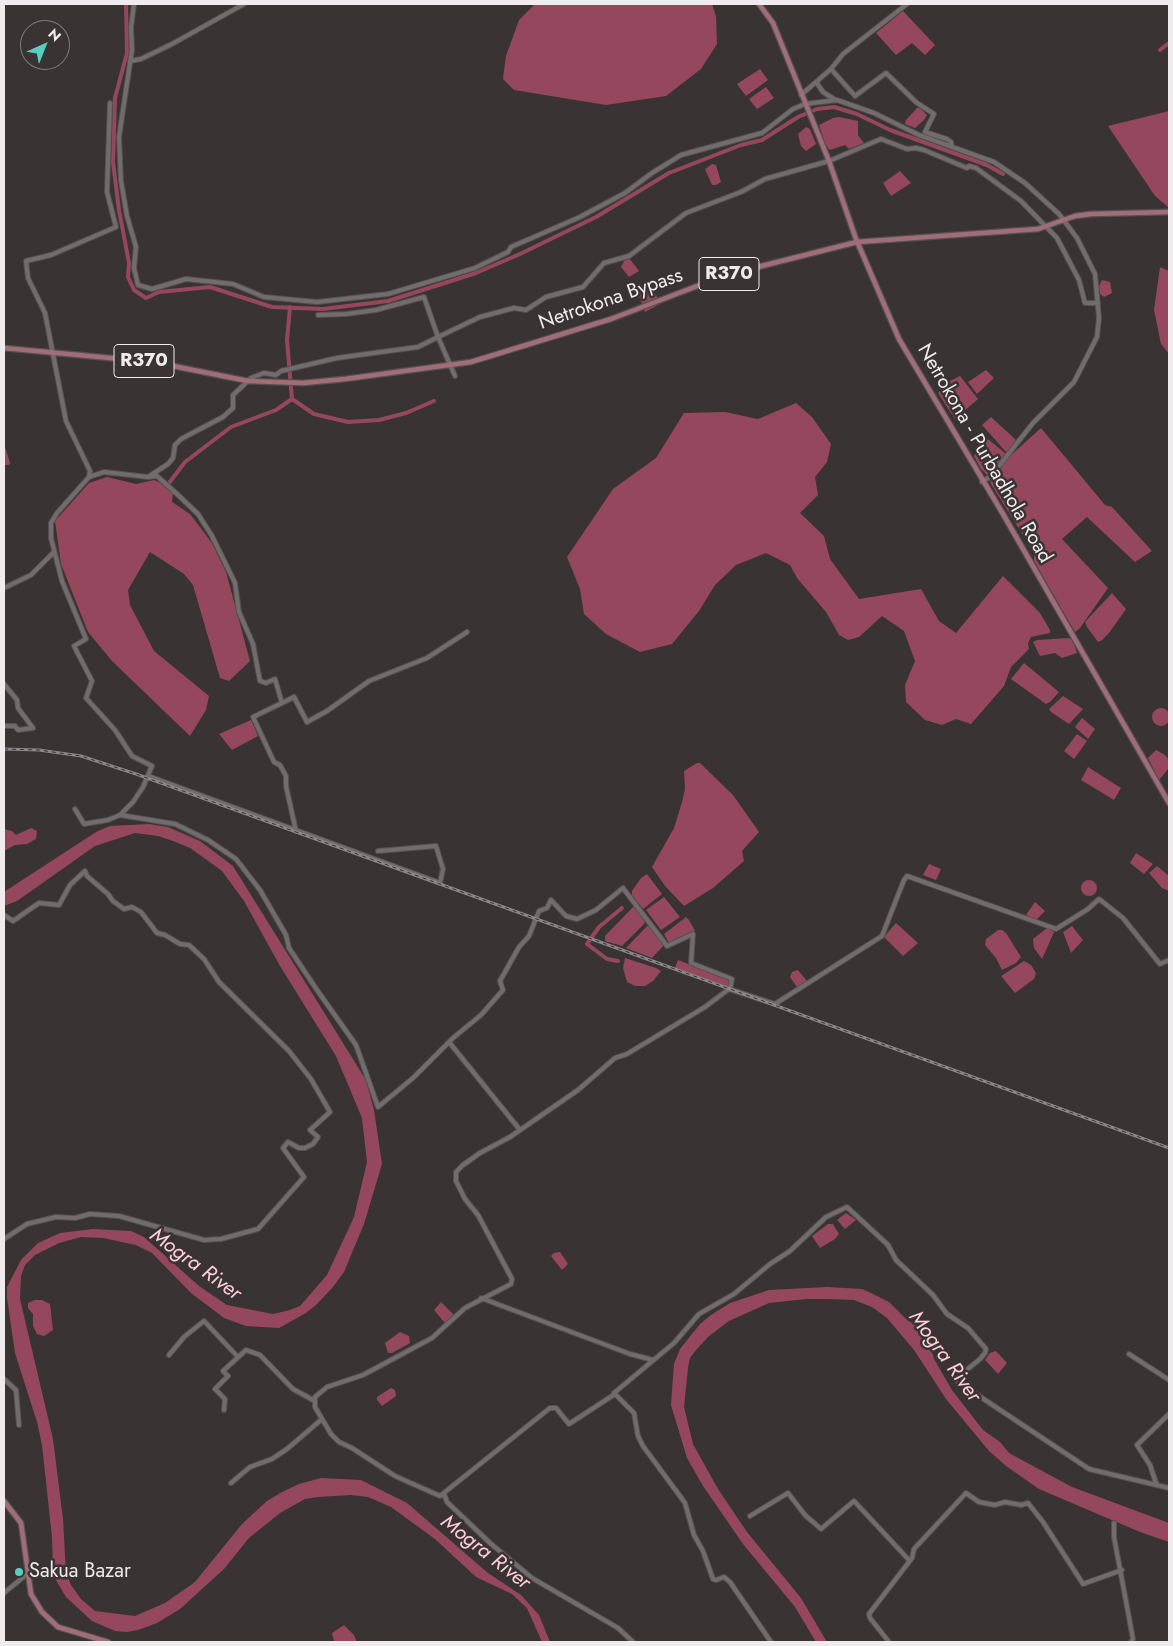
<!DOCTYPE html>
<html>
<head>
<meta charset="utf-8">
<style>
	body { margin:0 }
	#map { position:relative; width:1173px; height:1646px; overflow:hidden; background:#393334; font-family:Jost,sans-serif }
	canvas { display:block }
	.frame { position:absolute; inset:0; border:5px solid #f0eced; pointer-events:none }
	.north { position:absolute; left:20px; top:20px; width:50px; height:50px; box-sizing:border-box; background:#393334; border:1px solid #827d7e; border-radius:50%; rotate:44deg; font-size:14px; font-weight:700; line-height:20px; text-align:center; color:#f0eced }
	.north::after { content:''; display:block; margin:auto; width:18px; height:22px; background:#58cec0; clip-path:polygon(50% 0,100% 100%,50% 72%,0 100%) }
</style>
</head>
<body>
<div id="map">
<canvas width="1173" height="1646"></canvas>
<div class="frame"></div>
<div class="north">N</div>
</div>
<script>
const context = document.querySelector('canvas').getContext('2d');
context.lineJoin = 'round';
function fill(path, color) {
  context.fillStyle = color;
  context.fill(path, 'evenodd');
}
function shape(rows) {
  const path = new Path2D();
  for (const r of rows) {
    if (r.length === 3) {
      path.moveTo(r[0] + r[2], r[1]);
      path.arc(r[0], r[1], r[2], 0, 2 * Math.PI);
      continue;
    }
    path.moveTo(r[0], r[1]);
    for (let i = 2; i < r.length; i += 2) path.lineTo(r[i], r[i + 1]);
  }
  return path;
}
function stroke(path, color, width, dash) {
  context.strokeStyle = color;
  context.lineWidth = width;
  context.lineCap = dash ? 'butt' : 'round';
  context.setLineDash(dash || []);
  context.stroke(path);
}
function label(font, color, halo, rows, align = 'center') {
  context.font = font + ' Jost,sans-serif';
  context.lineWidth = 5;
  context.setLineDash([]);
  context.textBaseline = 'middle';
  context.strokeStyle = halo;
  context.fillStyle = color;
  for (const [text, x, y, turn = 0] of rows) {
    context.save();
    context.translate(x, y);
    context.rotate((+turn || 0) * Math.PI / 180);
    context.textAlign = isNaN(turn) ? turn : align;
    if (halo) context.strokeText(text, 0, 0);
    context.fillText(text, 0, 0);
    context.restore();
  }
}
fill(shape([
	[535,4,712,4,716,16,717,44,701,69,666,96,606,105,514,90,503,79,506,56,519,20],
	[903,11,935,45,925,55,912,43,896,55,876,33],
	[760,69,768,80,746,96,737,84],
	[766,87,774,98,757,109,749,99],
	[917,108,920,108,927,115,924,120,915,128,905,124,906,120],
	[1169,111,1169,208,1155,196,1108,126],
	[839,117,858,121,858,135,864,143,849,149,845,145,830,150,826,146,819,125,833,118],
	[806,127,810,129,816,144,806,151,801,146,798,134],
	[712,164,716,165,720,179,721,182,716,185,712,185,705,169],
	[900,171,911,183,891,196,883,183],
	[629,258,639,271,629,277,621,267,624,261],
	[1160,267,1169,271,1169,354,1161,344,1154,310],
	[649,280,660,304,645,312,636,287],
	[1102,280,1110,282,1112,293,1104,297,1100,294,1099,286],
	[986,370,994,378,977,394,968,382],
	[960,376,978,399,955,419,938,393,948,382],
	[796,403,812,417,831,444,827,462,815,477,818,495,800,513,824,536,830,559,859,599,921,589,939,621,956,633,1003,576,1040,613,1050,630,1050,633,1031,637,1028,643,1029,649,1011,667,1004,686,971,724,956,719,942,725,925,720,906,702,905,685,915,661,904,631,882,616,859,637,848,640,839,635,826,612,797,578,790,565,766,553,736,565,715,585,699,611,672,644,640,652,606,634,584,614,580,589,567,557,613,489,656,458,684,413,725,412,758,419],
	[991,417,1016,440,1007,453,982,425],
	[1041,428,1105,505,1112,507,1152,551,1135,562,1087,517,1062,539,1108,588,1080,628,1075,632,1034,561,1034,553,991,484,990,479,1011,455],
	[988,439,1006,454,987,475,981,469,974,456,981,445],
	[107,477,136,484,154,480,159,482,173,493,172,502,190,514,212,543,226,572,250,661,229,681,220,678,193,585,184,574,150,552,128,590,130,605,154,651,209,696,206,710,190,736,112,661,88,632,61,564,55,521,89,483],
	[1112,593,1126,609,1109,633,1101,641,1098,642,1087,627,1085,622],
	[1069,638,1073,641,1077,653,1062,658,1055,653,1040,656,1033,642,1037,640],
	[1024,663,1059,692,1050,702,1046,704,1011,679],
	[1063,696,1083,709,1069,724,1051,712,1049,709],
	[1161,717,9],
	[1082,718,1095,729,1088,739,1075,727],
	[251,720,258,736,232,750,219,734],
	[1077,734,1087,741,1074,759,1064,751],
	[1156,750,1165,755,1169,760,1169,768,1159,780,1148,758],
	[697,763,700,763,733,795,759,832,742,851,744,861,713,888,684,906,665,886,652,867,674,828,682,802,685,789,684,771],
	[1088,767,1121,788,1114,800,1081,780],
	[149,824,168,827,200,841,233,866,366,1080,374,1110,382,1164,364,1224,344,1272,333,1287,316,1305,306,1313,279,1328,246,1326,224,1318,191,1293,152,1253,136,1245,103,1238,81,1237,59,1243,35,1255,25,1265,21,1276,20,1299,53,1439,63,1519,66,1573,71,1585,81,1599,95,1611,135,1616,165,1603,195,1582,242,1524,267,1501,282,1492,299,1484,321,1478,361,1480,407,1503,488,1573,521,1595,539,1615,550,1642,542,1642,527,1608,512,1594,476,1577,435,1539,391,1507,368,1497,351,1495,318,1497,305,1499,280,1513,249,1538,224,1569,180,1609,157,1623,138,1630,127,1632,115,1631,92,1621,66,1597,56,1580,53,1571,52,1537,42,1445,37,1422,15,1353,7,1298,7,1287,21,1260,38,1243,60,1233,93,1229,131,1231,144,1237,199,1286,227,1305,273,1314,290,1310,300,1306,327,1275,354,1217,367,1162,362,1118,336,1056,280,966,244,901,222,871,207,860,190,848,173,841,158,836,135,833,95,846,17,901,4,906,4,892,96,832,110,826],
	[31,828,37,831,36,839,27,844,15,845,4,851,4,829,12,831,16,835],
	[1136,853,1153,864,1144,874,1130,863],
	[929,864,941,869,936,880,923,875],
	[1157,866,1169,876,1169,891,1162,888,1149,873],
	[647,874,662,894,643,909,632,895,632,891,641,878],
	[1089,888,8],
	[664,897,680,917,661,930,646,910],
	[1035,902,1045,911,1036,920,1026,915],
	[634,906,646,919,644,924,622,946,605,941,605,936],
	[686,917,689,920,695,931,669,943,664,934],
	[896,923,918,943,903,956,884,937],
	[649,924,664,945,652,958,626,948],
	[1072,926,1083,940,1071,953,1063,932],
	[1047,928,1054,932,1042,959,1034,948,1033,939],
	[998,930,1002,930,1006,933,1021,957,1016,963,1002,970,996,958,985,945,986,939],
	[625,958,656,968,661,971,653,981,645,986,635,986,627,982,623,968],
	[678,960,729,980,728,987,675,968],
	[1024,961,1031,965,1036,973,1034,979,1015,993,1001,976],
	[798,970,807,981,797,987,790,977,792,972],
	[846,1213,856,1220,845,1229,837,1220],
	[828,1224,833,1224,839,1234,835,1239,820,1248,812,1236],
	[560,1252,568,1264,562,1270,551,1256,554,1253],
	[827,1287,862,1289,871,1293,889,1302,907,1320,922,1329,930,1344,934,1359,952,1390,983,1430,1000,1442,1009,1453,1072,1487,1169,1523,1169,1542,1140,1532,1039,1489,1006,1466,989,1451,946,1399,914,1350,887,1318,872,1307,854,1300,828,1299,806,1299,769,1303,729,1321,709,1336,696,1350,690,1358,688,1368,684,1407,693,1444,718,1489,747,1532,801,1598,827,1642,816,1642,795,1607,743,1544,703,1486,687,1458,671,1405,674,1364,680,1349,700,1324,711,1315,730,1303,769,1290],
	[35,1300,42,1300,50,1304,53,1330,44,1336,37,1334,33,1326,33,1314,28,1308,28,1303],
	[441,1302,454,1315,445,1323,434,1310],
	[400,1332,409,1336,410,1343,392,1353,388,1353,385,1343],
	[996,1351,1007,1363,998,1374,985,1360,990,1353],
	[391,1388,395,1390,396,1396,382,1406,377,1400,377,1397],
	[344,1625,354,1635,357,1642,334,1641,332,1633]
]), '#95485d');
stroke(shape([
	[126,4,127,53,115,98,113,162,119,210,129,263,128,277,134,290,146,298,159,292,210,287,272,307,323,309,388,301,476,273,520,254,596,217,669,173,741,145,762,140,798,117,817,109,834,107,857,114,890,130,987,165,1003,174],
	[1160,50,1169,43],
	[292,399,314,414,348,422,379,420,406,413,434,401],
	[4,450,8,463,4,463],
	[169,483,185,462,231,427,276,410,292,399,287,340,290,307],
	[618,961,607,959,587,944,599,927,622,908]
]), '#95485d', 4);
const minor = shape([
	[134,4,131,27,132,50,119,137,121,181,127,216,136,247,134,268,138,285,152,289,186,279,233,284,264,297,317,302,388,294,475,268,508,252,511,247,580,217,625,193,652,173,681,155,762,133,793,109,805,104,837,100,874,113,919,135,994,162,1025,183,1059,214,1077,238,1095,274,1099,318,1097,337,1074,382,1033,423,991,476,982,482],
	[130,61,141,59,172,44,244,4],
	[831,69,855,96,886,73,917,103,934,114,925,132,947,139,951,142,952,147],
	[816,82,823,92,834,99],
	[801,95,831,69,843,54,907,4],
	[318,315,346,314,376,310,424,297,438,337,480,317,514,308,526,310,546,297,583,287,604,263,629,256,686,213,741,192,765,179,829,161,881,139,907,149,916,148,924,150,967,168,969,166,976,168,1021,201,1057,238,1079,280,1085,303,1098,303],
	[89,477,104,472,148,477,168,464,173,458,175,445,181,439,223,417,233,408,233,395,251,378,264,373,276,375,281,371,337,358,418,347,438,337,455,376],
	[148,477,157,476,177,494,198,514,212,536,235,583,239,612,253,644,260,681,266,683,275,679,282,703,294,697,307,722,327,711,369,681,427,658,467,632],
	[4,588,31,575,54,552],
	[4,684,17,700,18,708,33,728,18,730,15,726,4,726],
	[282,703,253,717,274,762,280,765,286,776,286,786,296,831],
	[148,776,440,883,443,869,436,846,378,851],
	[75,809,84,824,108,820,120,815,133,802,143,787,152,766,132,756,115,730,86,698,92,681,74,646,86,639,62,581,51,538,51,523,57,513,89,477,90,471,66,421,45,313,28,278,26,261,51,255,116,227,107,192,110,103],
	[120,815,175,824,208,840,236,859,260,890,286,935,289,948,317,990,356,1045,378,1107,413,1078,453,1038,481,1015,503,990,500,981,519,947,529,936,539,911,547,908,551,900,566,916,577,919,596,910,623,888,667,946,693,934,691,963,732,979,730,989],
	[4,915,13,921,39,903,59,905,70,885,85,871,87,876,108,894,113,901,124,909,132,907,141,912,157,933,165,935,180,944,189,945,204,959,219,982,289,1051,311,1079,330,1112,310,1130,318,1137,313,1144,305,1148,299,1148,288,1142,283,1148,304,1177,258,1229,221,1239,204,1240,119,1216,90,1214,75,1218,56,1217,27,1224,4,1239],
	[449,1042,520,1130],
	[481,1298,630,1354,653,1360],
	[1129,1354,1169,1380],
	[169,1355,184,1337,204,1321,238,1357],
	[4,1379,16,1390,19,1425],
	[614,1393,674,1343,699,1314,734,1294,770,1264,790,1251,826,1217,847,1207,888,1245,896,1260,933,1295,947,1314,968,1328,986,1349,985,1353,980,1359,958,1377,958,1382,1089,1469,1169,1488],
	[224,1410,225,1399,215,1389,228,1376,223,1371,246,1350,260,1355,293,1389,313,1400],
	[231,1483,250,1467,272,1459,287,1449,322,1419],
	[1156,1483,1150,1465,1137,1445,1169,1414],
	[444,1494,447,1502,490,1543,532,1578,618,1628,633,1642],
	[750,1516,788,1493,805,1515,821,1529,854,1501,909,1560],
	[1114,1523,1114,1537,1133,1639,1131,1642],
	[4,1593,27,1574],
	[771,1642,730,1582,724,1577,716,1580,713,1579,703,1551,694,1535,685,1503,643,1446,638,1436,634,1413,615,1394,569,1424,556,1408,550,1408,440,1496,395,1476,352,1448,339,1442,331,1434,315,1407,315,1397,327,1387,363,1375,432,1338,465,1308,511,1284,512,1279,478,1215,465,1199,456,1181,456,1172,463,1165,480,1153,510,1137,578,1090,615,1058,627,1054,705,1007,729,989,775,1004,882,936,904,880,907,876,1056,929,1088,909,1099,899,1123,918,1160,964,1169,960],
	[889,1642,870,1618,869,1614,912,1558,914,1549,966,1493,979,1502,995,1505,1005,1502,1021,1505,1028,1503,1043,1522,1083,1584,1122,1570]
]);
const major = shape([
	[759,4,773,23,829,161,856,239,899,339,1003,514,1169,803],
	[4,348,153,362,248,381,303,383,345,379,471,362,611,319,726,275,857,242,1038,229,1075,216,1091,214,1169,212],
	[4,1501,21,1523,31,1594,42,1612,58,1627,108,1642]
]);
stroke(minor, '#565152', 6);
stroke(major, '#565152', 7);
stroke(minor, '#726c6d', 4);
stroke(major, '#a26d7a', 4.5);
const rail = shape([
	[4,749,39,750,81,756,136,774,1169,1148]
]);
stroke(rail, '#8b8687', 3);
stroke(rail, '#393334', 1, [4]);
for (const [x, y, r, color] of [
	[19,1572,5,"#58cec0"]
]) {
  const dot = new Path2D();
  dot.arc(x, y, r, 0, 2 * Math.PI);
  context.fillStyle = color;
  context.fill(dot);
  stroke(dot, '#393334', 2);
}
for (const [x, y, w] of [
	[729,274,60],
	[144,361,60]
]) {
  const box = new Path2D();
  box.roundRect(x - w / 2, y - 16.5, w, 33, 4);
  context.fillStyle = '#393334';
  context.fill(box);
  stroke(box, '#f0eced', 1);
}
label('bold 19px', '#f0eced', null, [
	["R370",729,274],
	["R370",144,361]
]);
label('20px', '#f0eced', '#393334', [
	["Netrokona Bypass",611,300,-19],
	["Netrokona - Purbadhola Road",984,454,60]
]);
label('20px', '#f0eced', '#393334', [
	["Sakua Bazar",29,1572]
], 'left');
label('italic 21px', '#fecfd8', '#393334', [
	["Mogra River",195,1265,36],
	["Mogra River",944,1357,54],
	["Mogra River",485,1553,38]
]);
</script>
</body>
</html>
